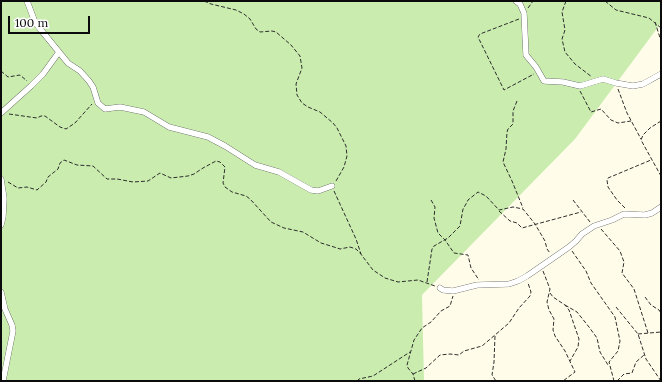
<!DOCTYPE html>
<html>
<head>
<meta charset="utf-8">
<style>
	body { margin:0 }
	#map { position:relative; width:662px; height:382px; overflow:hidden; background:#fffde9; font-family:Lora,serif }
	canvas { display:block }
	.frame { position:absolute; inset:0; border:2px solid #0b0b0b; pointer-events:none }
	.scale { position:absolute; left:8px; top:16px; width:82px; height:18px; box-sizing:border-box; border:2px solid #0b0b0b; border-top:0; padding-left:5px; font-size:12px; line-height:14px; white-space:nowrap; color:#0b0b0b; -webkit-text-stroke:3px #fff; paint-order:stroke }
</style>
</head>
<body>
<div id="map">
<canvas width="662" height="382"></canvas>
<div class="frame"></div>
<div class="scale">100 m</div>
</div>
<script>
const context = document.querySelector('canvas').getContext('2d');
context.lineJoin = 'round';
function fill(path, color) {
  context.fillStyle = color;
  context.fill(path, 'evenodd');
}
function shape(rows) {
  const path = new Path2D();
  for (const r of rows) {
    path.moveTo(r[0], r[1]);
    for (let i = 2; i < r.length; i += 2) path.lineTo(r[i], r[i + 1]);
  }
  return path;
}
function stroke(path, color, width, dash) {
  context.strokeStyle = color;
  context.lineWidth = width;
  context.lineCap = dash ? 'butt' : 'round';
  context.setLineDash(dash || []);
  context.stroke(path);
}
fill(shape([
	[1,1,661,1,661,23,575,139,422,295,424,381,1,381]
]), '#caedaf');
const minor = shape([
	[27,1,35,22,41,30,68,63,80,71,89,81,93,87,98,103,105,109,120,107,144,112,169,127,208,137,225,146,255,165,279,172,311,190,318,191,332,186],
	[516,1,520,4,524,13,526,55,536,67,544,81,563,82,580,86,603,79,616,83,633,86,643,84,661,74],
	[1,113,31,86,43,74,59,52],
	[1,179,4,198,3,217,1,225],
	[440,288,443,290,453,291,477,285,509,284,518,281,527,276,569,247,576,241,582,234,594,226,612,220,624,214,645,215,652,213,661,207],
	[1,292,5,309,12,325,13,331,3,381]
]);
stroke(minor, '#3e3e3e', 6);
stroke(shape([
	[204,1,211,4,236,10,244,14,250,19,256,29,260,32,272,31,276,32,291,45,300,56,302,68,296,84,297,95,302,103,308,107,320,112,333,123,337,128,346,146,347,156,344,167,336,181],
	[566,1,562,12,565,30,562,39,565,52,575,64,592,77],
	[605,1,616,10,649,18,661,28],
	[528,8,533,1],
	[519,19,480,34,478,37,504,90,534,74],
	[655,22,661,41],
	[1,71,8,77,20,75,27,81],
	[618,89,627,113,641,139],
	[580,91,591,112,601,109,611,120,618,123,631,121],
	[517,101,513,111,513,124,508,129,507,132,506,149,503,162,512,181,523,208],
	[9,114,37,118,41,116,45,116,60,127,66,129,75,123,92,104],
	[661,121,650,128,643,135,641,140,661,176],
	[8,182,18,188,27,187,37,190,46,182,48,177,58,169,60,163,64,160,77,165,93,166,107,179,117,179,133,182,148,181,160,173,171,178,188,176,194,174,203,168,216,161,220,162,225,167,223,183,225,187,232,192,246,196,250,199,271,222,284,228,303,232,321,243,334,247,340,249,350,247,356,249,360,253,373,270,385,278,398,282,418,280,435,286],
	[334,191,356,239,361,254],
	[431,200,435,207,434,218,438,233,445,240,454,253,468,255,471,268,479,280],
	[573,200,590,222],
	[625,208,617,200,608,187,607,180,608,178,651,160],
	[499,211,510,221,517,223,522,228,581,212],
	[601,229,620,251,624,262,622,273,634,289,648,333],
	[572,251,586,271,591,283,615,317,620,341,618,351,609,362,614,381],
	[543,271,550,289,547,302,549,310,554,319,553,330,555,336,565,351,575,372,563,381],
	[427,282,432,249,434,246,448,238,460,226,463,209,466,204,468,200,478,192,486,196,499,210,513,207,523,209,535,224,545,241,547,249,550,253],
	[550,293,553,297,565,305,569,310,579,339,578,347,570,361],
	[645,297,651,305,659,310,661,313],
	[565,305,577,312,589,327,597,338,600,352,608,365],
	[616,307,638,334,646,359,661,381],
	[638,334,661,332],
	[495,336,494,362,492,375,496,381],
	[413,374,426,368,440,355,450,354,459,355,464,351,482,346,495,335,509,323,519,308,530,296,531,292,528,283],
	[357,381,359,379,373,376,410,352],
	[415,381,413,374,408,368,407,365,414,340,422,328,431,322,441,311,450,306,453,296],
	[617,381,624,374,632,373,636,362,644,355]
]), '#2d2d2d', 1, [4, 2]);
stroke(minor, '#fff', 5.5);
</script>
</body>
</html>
